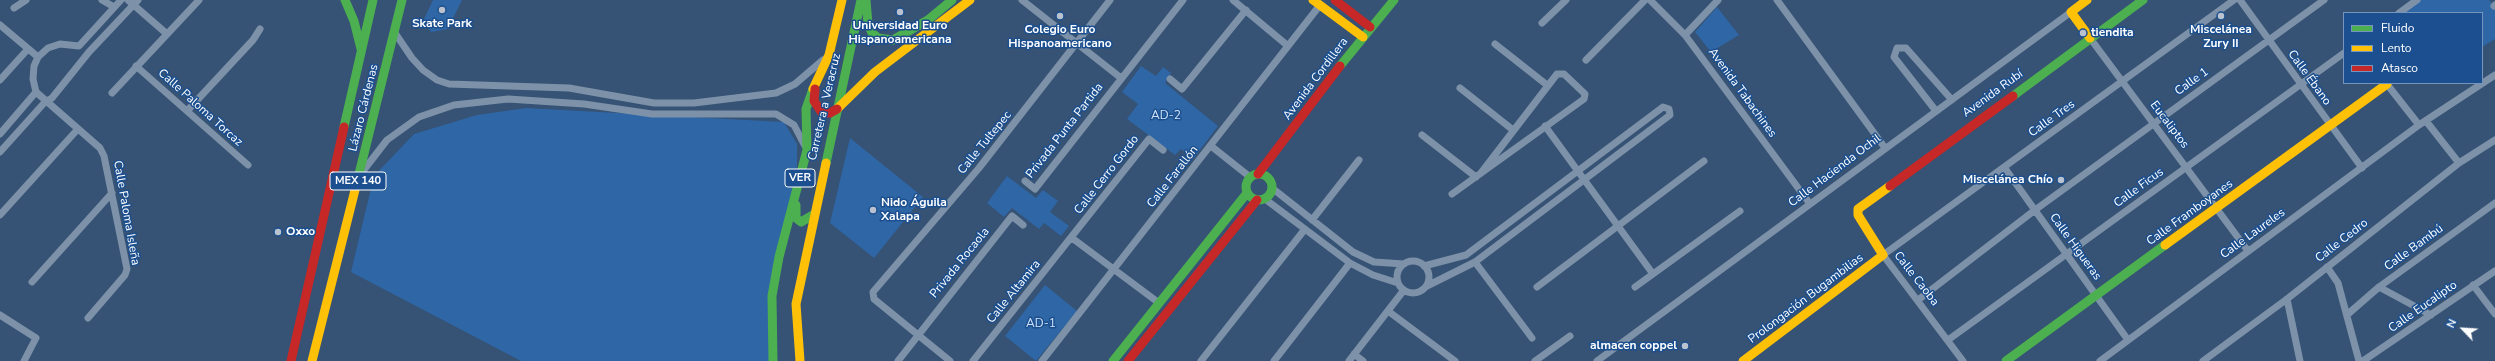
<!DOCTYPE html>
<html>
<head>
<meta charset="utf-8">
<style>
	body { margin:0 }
	#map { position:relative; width:2495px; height:361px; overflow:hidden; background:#365274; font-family:"Nunito Sans",sans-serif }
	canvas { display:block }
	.legend { position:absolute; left:2343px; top:12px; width:140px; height:72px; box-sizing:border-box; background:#1b4f8f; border:1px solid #7695bc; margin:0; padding:5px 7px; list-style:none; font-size:12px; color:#fff }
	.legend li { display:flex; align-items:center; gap:8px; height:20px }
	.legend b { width:20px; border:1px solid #7695bc }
	.north { position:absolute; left:2443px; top:309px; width:40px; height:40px; -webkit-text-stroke:3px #1b4f8f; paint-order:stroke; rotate:295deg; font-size:11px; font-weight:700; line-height:16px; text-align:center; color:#fff }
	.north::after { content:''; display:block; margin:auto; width:14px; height:18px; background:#fff; clip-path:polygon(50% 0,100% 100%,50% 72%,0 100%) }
</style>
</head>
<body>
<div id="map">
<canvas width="2495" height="361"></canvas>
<ul class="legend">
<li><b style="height:5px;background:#4caf50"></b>Fluido</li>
<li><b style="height:5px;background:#ffc107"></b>Lento</li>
<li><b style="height:5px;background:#c62828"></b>Atasco</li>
</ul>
<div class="north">N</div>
</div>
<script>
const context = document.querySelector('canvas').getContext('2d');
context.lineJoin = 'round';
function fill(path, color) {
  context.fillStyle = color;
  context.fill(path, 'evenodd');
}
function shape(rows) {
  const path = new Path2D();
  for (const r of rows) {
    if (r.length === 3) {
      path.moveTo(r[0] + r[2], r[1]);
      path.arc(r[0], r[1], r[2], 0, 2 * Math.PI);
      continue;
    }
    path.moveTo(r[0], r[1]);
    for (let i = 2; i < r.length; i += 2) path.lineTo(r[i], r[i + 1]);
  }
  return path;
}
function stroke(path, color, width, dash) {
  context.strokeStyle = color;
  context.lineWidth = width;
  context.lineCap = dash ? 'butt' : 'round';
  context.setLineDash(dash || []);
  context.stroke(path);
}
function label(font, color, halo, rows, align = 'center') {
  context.font = font + ' "Nunito Sans",sans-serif';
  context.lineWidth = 3;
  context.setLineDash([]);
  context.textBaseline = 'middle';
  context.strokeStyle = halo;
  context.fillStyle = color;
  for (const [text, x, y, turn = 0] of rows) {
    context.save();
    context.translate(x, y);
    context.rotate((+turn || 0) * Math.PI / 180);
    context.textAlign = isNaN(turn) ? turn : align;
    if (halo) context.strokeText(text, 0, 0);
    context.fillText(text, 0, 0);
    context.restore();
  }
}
fill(shape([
	[433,0,462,0,448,29,431,32,423,21],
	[2417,0,2489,0,2495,7,2495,39,2482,47,2482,13,2407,13,2404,9],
	[1717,7,1739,35,1711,52,1695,32],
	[1141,66,1156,76,1163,67,1171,73,1165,83,1218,126,1193,159,1181,149,1175,155,1127,119,1138,104,1122,92],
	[526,108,784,122,797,144,797,165,770,334,773,361,521,361,351,272,374,176,414,134,477,115],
	[850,138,923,197,874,258,830,223],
	[1007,176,1036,198,1043,190,1058,201,1050,212,1069,226,1061,236,1044,223,1039,229,1012,208,1004,217,987,203],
	[1045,285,1077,311,1036,361,1005,336]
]), '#2f66a5');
stroke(shape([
	[102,0,114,7],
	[128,0,167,34],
	[1022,0,1121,78],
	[1233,0,1288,46],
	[1650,0,1685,35,1810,204],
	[1777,0,1885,148],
	[2240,0,2362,168],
	[2494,6,2495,5],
	[14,8,26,0],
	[2399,13,2417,0],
	[1542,23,1566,0],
	[0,25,38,57],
	[395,33,412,58,423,70,437,80,449,84,569,88,654,103,694,103,776,93,795,84,823,60],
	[1685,35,1718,0],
	[2090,38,2248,251],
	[1495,44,1547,85],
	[1586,60,1645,0],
	[136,66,248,165],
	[1170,79,1182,89,1246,10],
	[0,80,28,49],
	[2386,83,2419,125],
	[1460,88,1513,130],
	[112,93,199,0],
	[187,111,253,40,260,29],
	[1936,111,1894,57,1897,48,1906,48,1952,100],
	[2426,121,2459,163],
	[1545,126,1653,274],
	[0,134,36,92],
	[1422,135,1476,177],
	[1211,146,1250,177],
	[0,152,45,102,52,98,89,52,138,0],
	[2004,167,2128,340],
	[363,171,387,140,419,117,454,105,508,99,584,104,652,114,776,114,794,125,805,146],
	[1025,181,1035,189,1183,0],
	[1272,188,1353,252,1374,262,1404,264],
	[1452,194,1584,99,1585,94,1564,74,1557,74,1481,173],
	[1265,199,1350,263,1373,275,1398,283],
	[0,215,77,130],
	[1312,220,1359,160],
	[1072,238,1159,303],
	[1413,277,16],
	[1475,262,1532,338],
	[1424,266,1466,255,1663,107,1669,109,1670,115,1475,262,1427,286],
	[2327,267,2338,283,2359,361],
	[32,282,112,193],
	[2473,285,2495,314],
	[1537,287,1704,161],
	[1635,287,1740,211],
	[2379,287,2431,315],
	[2287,299,2300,361],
	[1918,300,2035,210,2324,0],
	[1388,311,1455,361],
	[2348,314,2379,287,2495,203],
	[0,315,36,338,24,361],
	[88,318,125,275,127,269,104,156,100,148,36,92,33,79,34,66,38,57,48,48,60,44,79,46,121,0],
	[1948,340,2344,53],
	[1354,354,1363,361],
	[898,361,1012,216,1023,225],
	[950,361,874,299,873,292,979,168,1110,0],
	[973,361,1149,139,1163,150],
	[1042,361,1320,5],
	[1201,361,1305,229],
	[1274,361,1350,263],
	[1349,361,1404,290],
	[1535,361,1570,336],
	[1597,361,2071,12],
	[1963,361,1883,255,2234,0],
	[2100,361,2419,125,2495,75],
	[2203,361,2287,299,2459,163,2495,140],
	[2363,361,2495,271]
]), '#7d92a8', 7);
stroke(shape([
	[345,0,354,21,361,49],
	[866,0,868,24,872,33,878,38,893,40,928,20,952,0],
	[1340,66,1394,0],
	[2013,96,2143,0],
	[344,127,373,0],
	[826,163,861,0],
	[1259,187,13],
	[358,178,402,0],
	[796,205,796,218,801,222,813,215],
	[773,361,772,296,779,257,807,150,806,109,813,89],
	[1113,361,1247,193],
	[2006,361,2165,245]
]), '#4caf50', 9);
stroke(shape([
	[1313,0,1363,37],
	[2087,0,2071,12,2090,38],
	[813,89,829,55,842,0],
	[837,109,875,72,970,0],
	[2165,245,2387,84],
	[312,361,358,178],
	[800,361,796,304,826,163],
	[1743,361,1883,255,1858,215,1858,209,1890,186]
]), '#ffc107', 9);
stroke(shape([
	[1335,0,1370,27],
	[815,89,814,101,822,113,830,113,837,109],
	[1258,174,1340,66],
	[1890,186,2013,96],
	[291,361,344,127],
	[1128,361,1257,200]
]), '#c62828', 9);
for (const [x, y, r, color] of [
	[442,10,4,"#b9c2ce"],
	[900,12,4,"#b9c2ce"],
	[1060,16,4,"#b9c2ce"],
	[2221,16,4,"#b9c2ce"],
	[2083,33,4,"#b9c2ce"],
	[2061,180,4,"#b9c2ce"],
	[873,210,4,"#b9c2ce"],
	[278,232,4,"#b9c2ce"],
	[1685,346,4,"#b9c2ce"]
]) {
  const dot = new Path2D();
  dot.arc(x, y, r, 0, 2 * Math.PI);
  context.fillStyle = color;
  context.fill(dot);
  stroke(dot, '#1b4f8f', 1.5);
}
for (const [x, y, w] of [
	[800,178,30],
	[358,181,56]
]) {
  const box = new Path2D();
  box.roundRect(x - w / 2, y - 9, w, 18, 3);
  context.fillStyle = '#1b4f8f';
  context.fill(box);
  stroke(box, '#fff', 1);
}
label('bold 11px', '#fff', null, [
	["VER",800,178],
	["MEX 140",358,181]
]);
label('bold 12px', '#fff', '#1b4f8f', [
	["Skate Park",442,24],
	["Universidad Euro",900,26],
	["Hispanoamericana",900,40],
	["Colegio Euro",1060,30],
	["Hispanoamericano",1060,44],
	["Miscelánea",2221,30],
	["Zury II",2221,44],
	["tiendita",2091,33,"left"],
	["Miscelánea Chío",2053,180,"right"],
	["Nido Águila",881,203,"left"],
	["Xalapa",881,217,"left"],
	["Oxxo",286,232,"left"],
	["almacen coppel",1677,346,"right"]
]);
label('12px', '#fff', '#1b4f8f', [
	["Calle Ébano",2309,78,54],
	["Avenida Cordillera",1316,79,-53],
	["Calle 1",2192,82,-36],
	["Avenida Tabachines",1742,93,54],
	["Avenida Rubí",1993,94,-36],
	["Carretera a Veracruz",825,107,-77],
	["Calle Paloma Torcaz",200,108,42],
	["Lázaro Cárdenas",364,108,-76],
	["Calle Tres",2052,119,-36],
	["Eucaliptos",2169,125,53],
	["Privada Punta Partida",1065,131,-52],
	["Calle Tultepec",985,143,-51],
	["Calle Hacienda Ochil",1835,171,-37],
	["Calle Cerro Gordo",1107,175,-52],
	["Calle Farallón",1173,177,-52],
	["Calle Ficus",2139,188,-36],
	["Calle Paloma Isleña",126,213,80],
	["Calle Framboyanes",2190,213,-36],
	["Calle Laureles",2253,234,-36],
	["Calle Cedro",2342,241,-38],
	["Calle Higueras",2075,247,54],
	["Calle Bambú",2414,248,-36],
	["Privada Rocaola",960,263,-51],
	["Calle Caoba",1916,279,52],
	["Calle Altamira",1014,292,-51],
	["Prolongación Bugambilias",1806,299,-37],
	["Calle Eucalipto",2423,307,-35]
]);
label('12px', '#cfe3fa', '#1b4f8f', [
	["AD-2",1166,116],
	["AD-1",1041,324]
]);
</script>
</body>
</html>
